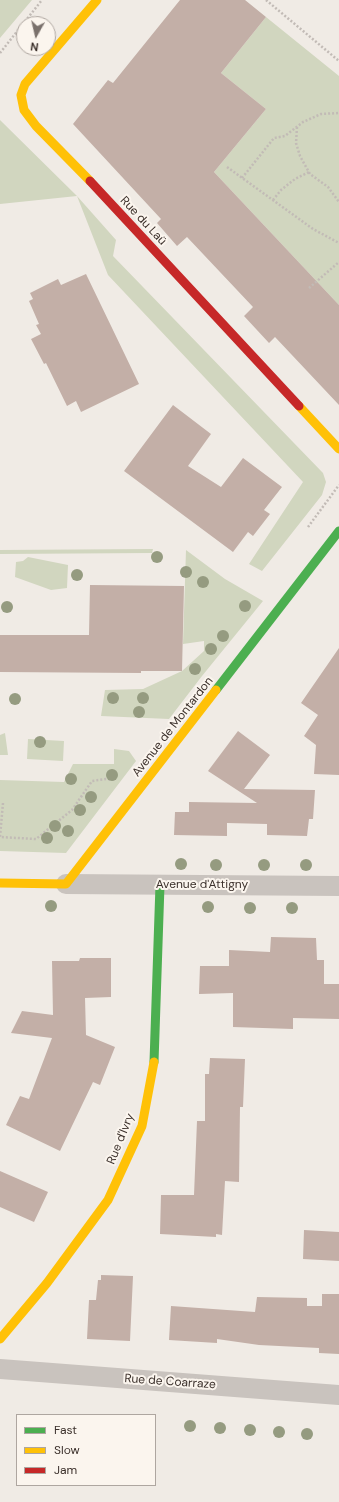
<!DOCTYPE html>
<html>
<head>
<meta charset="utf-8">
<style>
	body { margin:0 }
	#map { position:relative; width:339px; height:1502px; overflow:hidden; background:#f0ebe5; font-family:"DM Sans",sans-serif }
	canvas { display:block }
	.legend { position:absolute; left:16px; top:1414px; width:140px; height:72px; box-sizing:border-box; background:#fbf5ee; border:1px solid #aea6a0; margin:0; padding:5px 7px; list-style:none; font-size:12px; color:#3b302b }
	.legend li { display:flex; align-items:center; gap:8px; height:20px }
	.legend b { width:20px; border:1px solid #aea6a0 }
	.north { position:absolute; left:16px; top:16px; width:40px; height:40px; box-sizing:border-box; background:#fbf5ee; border:1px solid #aea6a0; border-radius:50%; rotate:188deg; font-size:11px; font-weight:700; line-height:16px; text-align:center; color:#3b302b }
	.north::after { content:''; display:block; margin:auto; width:14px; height:18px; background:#7a716c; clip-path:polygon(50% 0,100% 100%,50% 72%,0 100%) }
</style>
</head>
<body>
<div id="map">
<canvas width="339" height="1502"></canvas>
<ul class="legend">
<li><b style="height:5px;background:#4caf50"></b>Fast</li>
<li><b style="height:5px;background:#ffc107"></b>Slow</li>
<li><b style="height:5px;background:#c62828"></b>Jam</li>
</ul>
<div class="north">N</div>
</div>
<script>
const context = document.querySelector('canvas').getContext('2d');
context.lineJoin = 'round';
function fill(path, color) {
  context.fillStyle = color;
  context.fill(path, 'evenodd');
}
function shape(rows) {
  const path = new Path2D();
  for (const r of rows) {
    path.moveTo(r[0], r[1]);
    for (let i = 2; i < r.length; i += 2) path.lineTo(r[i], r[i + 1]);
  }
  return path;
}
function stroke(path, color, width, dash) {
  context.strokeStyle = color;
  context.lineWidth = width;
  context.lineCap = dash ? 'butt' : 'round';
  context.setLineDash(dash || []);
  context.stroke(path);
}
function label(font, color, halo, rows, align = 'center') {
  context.font = font + ' "DM Sans",sans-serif';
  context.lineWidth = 4;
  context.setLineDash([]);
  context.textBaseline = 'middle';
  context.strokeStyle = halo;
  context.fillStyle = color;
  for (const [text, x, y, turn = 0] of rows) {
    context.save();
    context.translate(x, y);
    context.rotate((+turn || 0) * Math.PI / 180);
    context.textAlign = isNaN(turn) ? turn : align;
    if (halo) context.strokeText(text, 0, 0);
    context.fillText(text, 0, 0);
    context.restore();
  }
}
fill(shape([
	[0,0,32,0,0,38],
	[266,17,339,76,339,305,214,172,266,109,221,73],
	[0,120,77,196,116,240,113,256,323,473,326,482,322,495,262,571,249,564,303,482,108,275,77,196,0,204],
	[153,549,152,553,0,554,0,550],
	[186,550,225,579,263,601,202,676,169,719,101,716,105,690,143,689,182,671,204,651,204,641,183,644],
	[28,557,68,565,67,588,51,590,15,577,16,562,23,561],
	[5,733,8,755,0,755,0,735],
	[28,739,64,741,63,761,27,759],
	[114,749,129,751,136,761,66,853,0,851,0,780,64,782,73,764,114,764]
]), '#d1d6bf');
fill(shape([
	[180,0,245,0,266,17,221,73,266,109,214,172,339,305,339,405,275,337,269,343,244,316,253,307,187,237,177,246,157,223,161,219,73,124,108,80,113,83],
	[86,274,139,384,81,412,76,401,67,406,46,363,44,364,31,339,41,334,36,325,39,324,29,301,33,299,30,293,58,279,61,285],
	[173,405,211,434,188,466,221,487,243,458,282,487,264,510,270,514,253,536,248,532,233,552,124,471],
	[90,585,184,586,182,671,141,671,141,673,0,672,0,635,89,635],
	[339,648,339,775,314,774,316,745,304,736,318,715,301,703],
	[238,731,270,755,244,789,315,790,313,819,309,819,307,836,267,835,267,824,227,823,227,836,174,835,175,812,189,812,189,802,257,803,208,771],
	[271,937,316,938,317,960,324,960,324,984,339,984,339,1019,293,1018,293,1029,233,1027,233,993,199,994,200,966,229,966,229,950,270,952],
	[80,958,111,958,111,997,85,998,86,1035,115,1047,100,1085,93,1082,60,1151,6,1125,20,1096,29,1099,52,1038,11,1033,22,1011,53,1015,52,961,79,961],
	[210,1058,245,1059,243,1107,240,1107,239,1182,225,1181,222,1235,216,1234,216,1237,160,1234,161,1195,194,1195,197,1121,205,1121,205,1074,209,1074],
	[0,1171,48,1192,34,1222,0,1207],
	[304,1230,339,1232,339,1261,303,1259],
	[101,1275,133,1276,130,1341,87,1339,89,1300,96,1300,98,1280,101,1280],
	[322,1294,339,1294,339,1354,319,1353,319,1348,259,1345,217,1339,217,1343,169,1340,171,1306,255,1312,257,1297,307,1298,307,1306,322,1306]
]), '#c3afa7');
stroke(shape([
	[266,0,339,61],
	[0,53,42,0],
	[297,127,296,143,300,156,310,174,328,187,339,202],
	[227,167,313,229,339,243],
	[242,178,274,138,285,136,303,122,321,114,339,113],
	[273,200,281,190,295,179,309,172],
	[309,288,339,262],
	[308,527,339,485],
	[3,803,0,837,36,839,72,810,92,781,106,779,116,780]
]), '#c2bbb6', 2.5, [2, 2]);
stroke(shape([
	[66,884,339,886],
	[0,1369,339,1395]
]), '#c9c3be', 20);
stroke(shape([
	[216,690,339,531],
	[154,1062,160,885]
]), '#4caf50', 9);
stroke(shape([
	[90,181,36,126,24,110,21,95,25,84,97,0],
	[299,406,339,449],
	[0,883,66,884,216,690],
	[0,1339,47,1283,108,1200,142,1126,154,1062]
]), '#ffc107', 9);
stroke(shape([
	[90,181,299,406]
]), '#c62828', 9);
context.fillStyle = '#959b80';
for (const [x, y] of [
	[157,557],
	[186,572],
	[77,575],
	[203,582],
	[245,606],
	[7,607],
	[223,636],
	[211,649],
	[195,669],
	[113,698],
	[143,698],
	[15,699],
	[139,712],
	[40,742],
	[112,775],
	[71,779],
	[91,797],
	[80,810],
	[55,826],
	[68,831],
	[47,838],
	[181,864],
	[216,865],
	[264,865],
	[306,865],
	[51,906],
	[208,907],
	[250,908],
	[292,908],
	[190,1426],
	[220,1428],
	[250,1430],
	[279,1432],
	[307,1434]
]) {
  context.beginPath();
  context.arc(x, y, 6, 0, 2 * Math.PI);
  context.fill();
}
label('12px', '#3b302b', '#fbf5ee', [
	["Rue du Laü",143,221,47],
	["Avenue de Montardon",173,727,-52],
	["Avenue d'Attigny",202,885],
	["Rue d'Ivry",121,1139,-68],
	["Rue de Coarraze",170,1382,4]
]);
</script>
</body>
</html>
